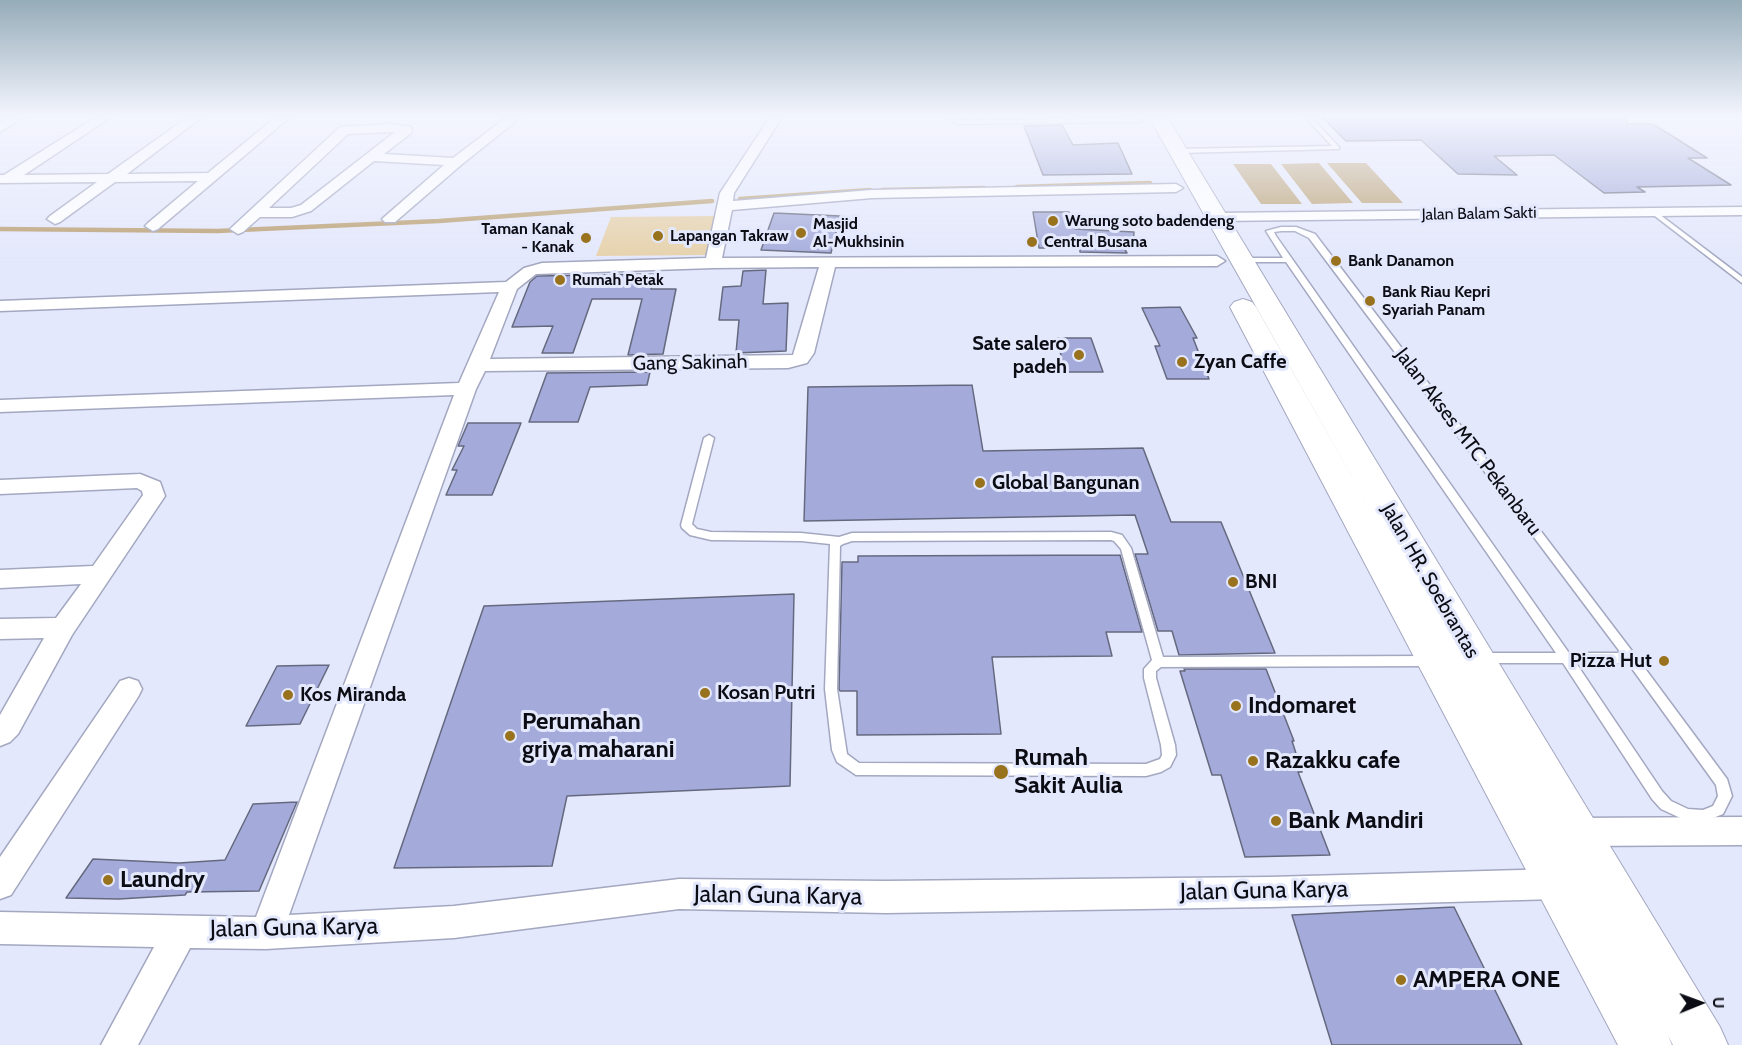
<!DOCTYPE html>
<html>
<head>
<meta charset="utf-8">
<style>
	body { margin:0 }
	#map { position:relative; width:1742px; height:1045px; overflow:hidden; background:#e4e8fc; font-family:Cabin,sans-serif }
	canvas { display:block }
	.north { position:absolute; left:1670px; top:973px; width:60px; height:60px; -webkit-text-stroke:4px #e4e8fc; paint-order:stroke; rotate:89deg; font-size:16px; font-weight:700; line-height:24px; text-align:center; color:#0b0c14 }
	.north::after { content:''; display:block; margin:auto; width:21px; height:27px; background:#0b0c14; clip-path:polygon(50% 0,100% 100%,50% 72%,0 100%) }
</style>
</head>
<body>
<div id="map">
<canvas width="1742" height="1045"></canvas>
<div class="north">U</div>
</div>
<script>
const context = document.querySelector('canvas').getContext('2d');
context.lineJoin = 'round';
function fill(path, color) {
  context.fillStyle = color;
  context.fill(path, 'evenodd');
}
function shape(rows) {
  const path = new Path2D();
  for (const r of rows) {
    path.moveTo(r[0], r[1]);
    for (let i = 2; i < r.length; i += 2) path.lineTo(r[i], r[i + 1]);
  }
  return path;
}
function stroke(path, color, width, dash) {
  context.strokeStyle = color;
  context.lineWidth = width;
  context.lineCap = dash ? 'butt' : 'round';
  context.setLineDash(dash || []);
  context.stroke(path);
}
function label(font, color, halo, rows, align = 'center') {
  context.font = font + ' Cabin,sans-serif';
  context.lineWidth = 6;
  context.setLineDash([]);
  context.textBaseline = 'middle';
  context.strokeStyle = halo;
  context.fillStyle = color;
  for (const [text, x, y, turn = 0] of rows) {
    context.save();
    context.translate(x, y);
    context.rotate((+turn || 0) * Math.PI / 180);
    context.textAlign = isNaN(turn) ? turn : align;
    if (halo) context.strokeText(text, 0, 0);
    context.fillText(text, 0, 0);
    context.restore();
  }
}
fill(shape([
	[716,216,707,255,596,256,611,217]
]), '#e6d1aa');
fill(shape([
	[1319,163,1353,203,1312,204,1281,164],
	[1327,163,1366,163,1403,203,1362,203],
	[1233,164,1271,164,1302,204,1261,204]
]), '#baa073');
stroke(shape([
	[1017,187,1150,183],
	[882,190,984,188],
	[740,199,870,190],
	[0,229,217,231,439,221,712,201]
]), '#baa073', 4.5);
const building = shape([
	[1322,117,1627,117,1627,124,1653,124,1707,158,1688,158,1731,185,1637,187,1645,192,1604,193,1554,155,1494,156,1517,175,1458,174,1421,140,1346,141,1322,117],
	[1062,125,1073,145,1118,143,1132,174,1043,175,1024,126,1062,125],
	[1033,212,1069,212,1075,229,1134,232,1133,248,1124,248,1127,253,1080,252,1080,248,1039,248,1033,212],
	[774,213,840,216,831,253,761,250,774,213],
	[766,270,763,304,788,303,786,351,736,353,739,320,719,320,723,287,741,286,743,271,766,270],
	[655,274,651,289,676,289,663,354,628,355,642,299,592,299,573,353,542,353,553,326,512,327,530,282,537,276,655,274],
	[1180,307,1197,338,1193,338,1209,379,1167,379,1155,346,1160,346,1142,308,1180,307],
	[1056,338,1091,338,1103,372,1066,372,1056,338],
	[650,372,647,385,590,387,578,422,529,422,547,373,650,372],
	[972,385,983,451,1143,448,1171,522,1221,522,1275,653,1179,655,1172,631,1158,631,1135,554,1148,554,1135,515,804,521,808,387,972,385],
	[468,423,521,423,492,495,446,495,457,470,452,470,464,446,458,446,468,423],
	[1120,555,1142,632,1106,632,1112,656,992,657,1001,734,857,735,857,691,840,691,839,689,842,562,858,562,858,556,1120,555],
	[794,594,790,786,567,796,552,866,394,868,484,606,794,594],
	[329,665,300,724,246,726,277,666,329,665],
	[1184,669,1266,669,1294,741,1292,741,1302,772,1298,772,1330,855,1245,857,1221,775,1212,775,1180,671,1185,671,1184,669],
	[297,802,259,891,187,892,185,895,119,899,66,898,93,859,179,863,225,860,253,804,297,802],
	[1454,907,1522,1045,1332,1045,1292,915,1454,907]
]);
fill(building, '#a4abda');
stroke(building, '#65697f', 1.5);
const lane = shape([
	[946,117,953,117,959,120,1139,118,1142,120,1139,122,958,124,946,117],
	[1305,117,1311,117,1339,147,1339,149,1177,153,1174,151,1177,149,1332,146,1305,117],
	[1651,211,1655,211,1742,277,1742,283,1651,213,1651,211],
	[1281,227,1296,227,1315,234,1635,655,1727,779,1732,796,1723,814,1703,822,1687,821,1661,809,1652,799,1563,663,1482,663,1478,661,1476,658,1478,655,1482,653,1556,653,1286,262,1242,262,1238,260,1242,258,1283,258,1266,231,1281,227],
	[1281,231,1295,231,1309,238,1621,653,1569,653,1276,236,1274,232,1281,231],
	[1576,663,1628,663,1716,785,1718,796,1713,806,1703,810,1688,809,1671,801,1662,791,1576,663],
	[709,435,714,438,692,524,697,529,711,532,801,533,839,537,852,533,1111,532,1122,535,1131,548,1163,657,1429,656,1433,658,1435,661,1433,664,1429,666,1161,667,1156,671,1156,678,1175,745,1176,755,1170,767,1161,772,1146,776,856,775,837,762,832,750,825,689,830,544,801,541,711,540,690,535,682,528,681,525,704,438,709,435],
	[1111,540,1114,541,1121,549,1152,660,1144,669,1144,678,1161,745,1162,755,1160,759,1146,764,859,763,847,754,837,689,840,546,843,544,852,541,1111,540]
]);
const street = shape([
	[10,117,25,117,0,132,0,123,10,117],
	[96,117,111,117,24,175,108,174,188,117,202,117,127,174,208,173,276,117,290,117,158,229,153,231,145,226,148,223,198,181,115,182,60,222,55,224,47,219,50,216,97,182,0,183,0,175,4,175,96,117],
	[507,117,521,117,461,165,395,222,385,222,382,219,444,165,374,161,311,211,292,217,260,217,243,232,238,234,230,229,340,127,391,124,411,127,412,130,411,133,384,154,453,158,507,117],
	[395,132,301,205,291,208,269,208,348,134,395,132],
	[770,117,782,117,734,193,733,201,872,190,1176,184,1183,188,1176,192,872,198,732,210,722,258,1217,256,1225,261,1217,266,835,267,814,353,807,363,788,368,485,371,476,389,289,915,454,906,679,879,886,881,1270,877,1557,869,1568,873,1573,884,1568,895,1557,899,1270,907,886,913,679,909,454,938,266,949,190,948,138,1045,101,1045,154,947,0,944,0,912,256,917,454,395,0,412,0,400,459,383,499,292,0,311,0,301,506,282,524,268,542,263,706,258,720,193,770,117],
	[819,267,793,355,490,359,517,289,536,274,713,268,819,267],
	[1742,207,1742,215,1216,221,1209,217,1216,213,1742,207],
	[140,474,160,482,165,496,72,635,18,734,10,742,0,746,0,715,44,638,0,639,0,619,56,618,81,584,0,588,0,570,93,566,143,495,142,491,137,488,0,494,0,480,140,474],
	[129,678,138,681,142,689,138,697,11,895,0,899,0,857,120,681,129,678],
	[1742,817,1742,845,1577,846,1566,842,1562,832,1566,822,1577,818,1742,817]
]);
const primary = shape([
	[1149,117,1167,117,1720,1027,1728,1045,1673,1045,1668,1036,1672,1045,1618,1045,1230,307,1234,302,1243,299,1252,302,1256,307,1377,521,1149,117]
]);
stroke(lane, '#a3a7c0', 3);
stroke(street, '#a3a7c0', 3);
stroke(primary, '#a3a7c0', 2);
fill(lane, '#fff');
fill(street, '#fff');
fill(primary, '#fff');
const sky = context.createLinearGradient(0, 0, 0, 263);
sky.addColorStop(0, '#95acb9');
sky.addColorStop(0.44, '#f3f5fe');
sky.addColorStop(1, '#f3f5fe00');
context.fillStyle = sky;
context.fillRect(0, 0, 1742, 263);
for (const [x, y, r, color] of [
	[1053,221,6,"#99721e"],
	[801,233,6,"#99721e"],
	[658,236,6,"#99721e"],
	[586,238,6,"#99721e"],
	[1032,242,6,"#99721e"],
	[1336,261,6,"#99721e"],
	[560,280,6,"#99721e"],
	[1370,301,6,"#99721e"],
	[1079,355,6,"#99721e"],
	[1182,362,6,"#99721e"],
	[980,483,6,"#99721e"],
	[1233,582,6,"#99721e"],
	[1664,661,6,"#99721e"],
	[705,693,6,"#99721e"],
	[288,695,6,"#99721e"],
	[1236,706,6,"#99721e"],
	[510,736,6,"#99721e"],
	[1253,761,6,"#99721e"],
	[1001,772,8,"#99721e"],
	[1276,821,6,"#99721e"],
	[108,880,6,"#99721e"],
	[1401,980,6,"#99721e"]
]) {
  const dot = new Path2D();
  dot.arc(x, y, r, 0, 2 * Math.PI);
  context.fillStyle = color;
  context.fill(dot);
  stroke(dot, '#e4e8fc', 2);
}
label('16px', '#0b0c14', '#e4e8fc', [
	["Jalan Balam Sakti",1479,214,-1]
]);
label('bold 16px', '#0b0c14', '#e4e8fc', [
	["Warung soto badendeng",1065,221],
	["Masjid",813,224],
	["Al-Mukhsinin",813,242],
	["Taman Kanak",574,229,"right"],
	["- Kanak",574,247,"right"],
	["Lapangan Takraw",670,236],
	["Central Busana",1044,242],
	["Bank Danamon",1348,261],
	["Rumah Petak",572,280],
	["Bank Riau Kepri",1382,292],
	["Syariah Panam",1382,310]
], 'left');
label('bold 20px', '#0b0c14', '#e4e8fc', [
	["Sate salero",1067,344,"right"],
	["padeh",1067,367,"right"],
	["Zyan Caffe",1194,362],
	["Global Bangunan",992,483],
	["BNI",1245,582],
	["Pizza Hut",1652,661,"right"],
	["Kosan Putri",717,693],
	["Kos Miranda",300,695]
], 'left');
label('20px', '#0b0c14', '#e4e8fc', [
	["Gang Sakinah",690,363,-1],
	["Jalan Akses MTC Pekanbaru",1468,442,53],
	["Jalan HR. Soebrantas",1430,581,60]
]);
label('bold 24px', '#0b0c14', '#e4e8fc', [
	["Indomaret",1248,706],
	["Perumahan",522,722],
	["griya maharani",522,750],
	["Rumah",1014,758],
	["Sakit Aulia",1014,786],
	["Razakku cafe",1265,761],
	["Bank Mandiri",1288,821],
	["Laundry",120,880],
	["AMPERA ONE",1413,980]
], 'left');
label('24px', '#0b0c14', '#e4e8fc', [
	["Jalan Guna Karya",1264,891,-1],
	["Jalan Guna Karya",778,896,1],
	["Jalan Guna Karya",294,928,-1]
]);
</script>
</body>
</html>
